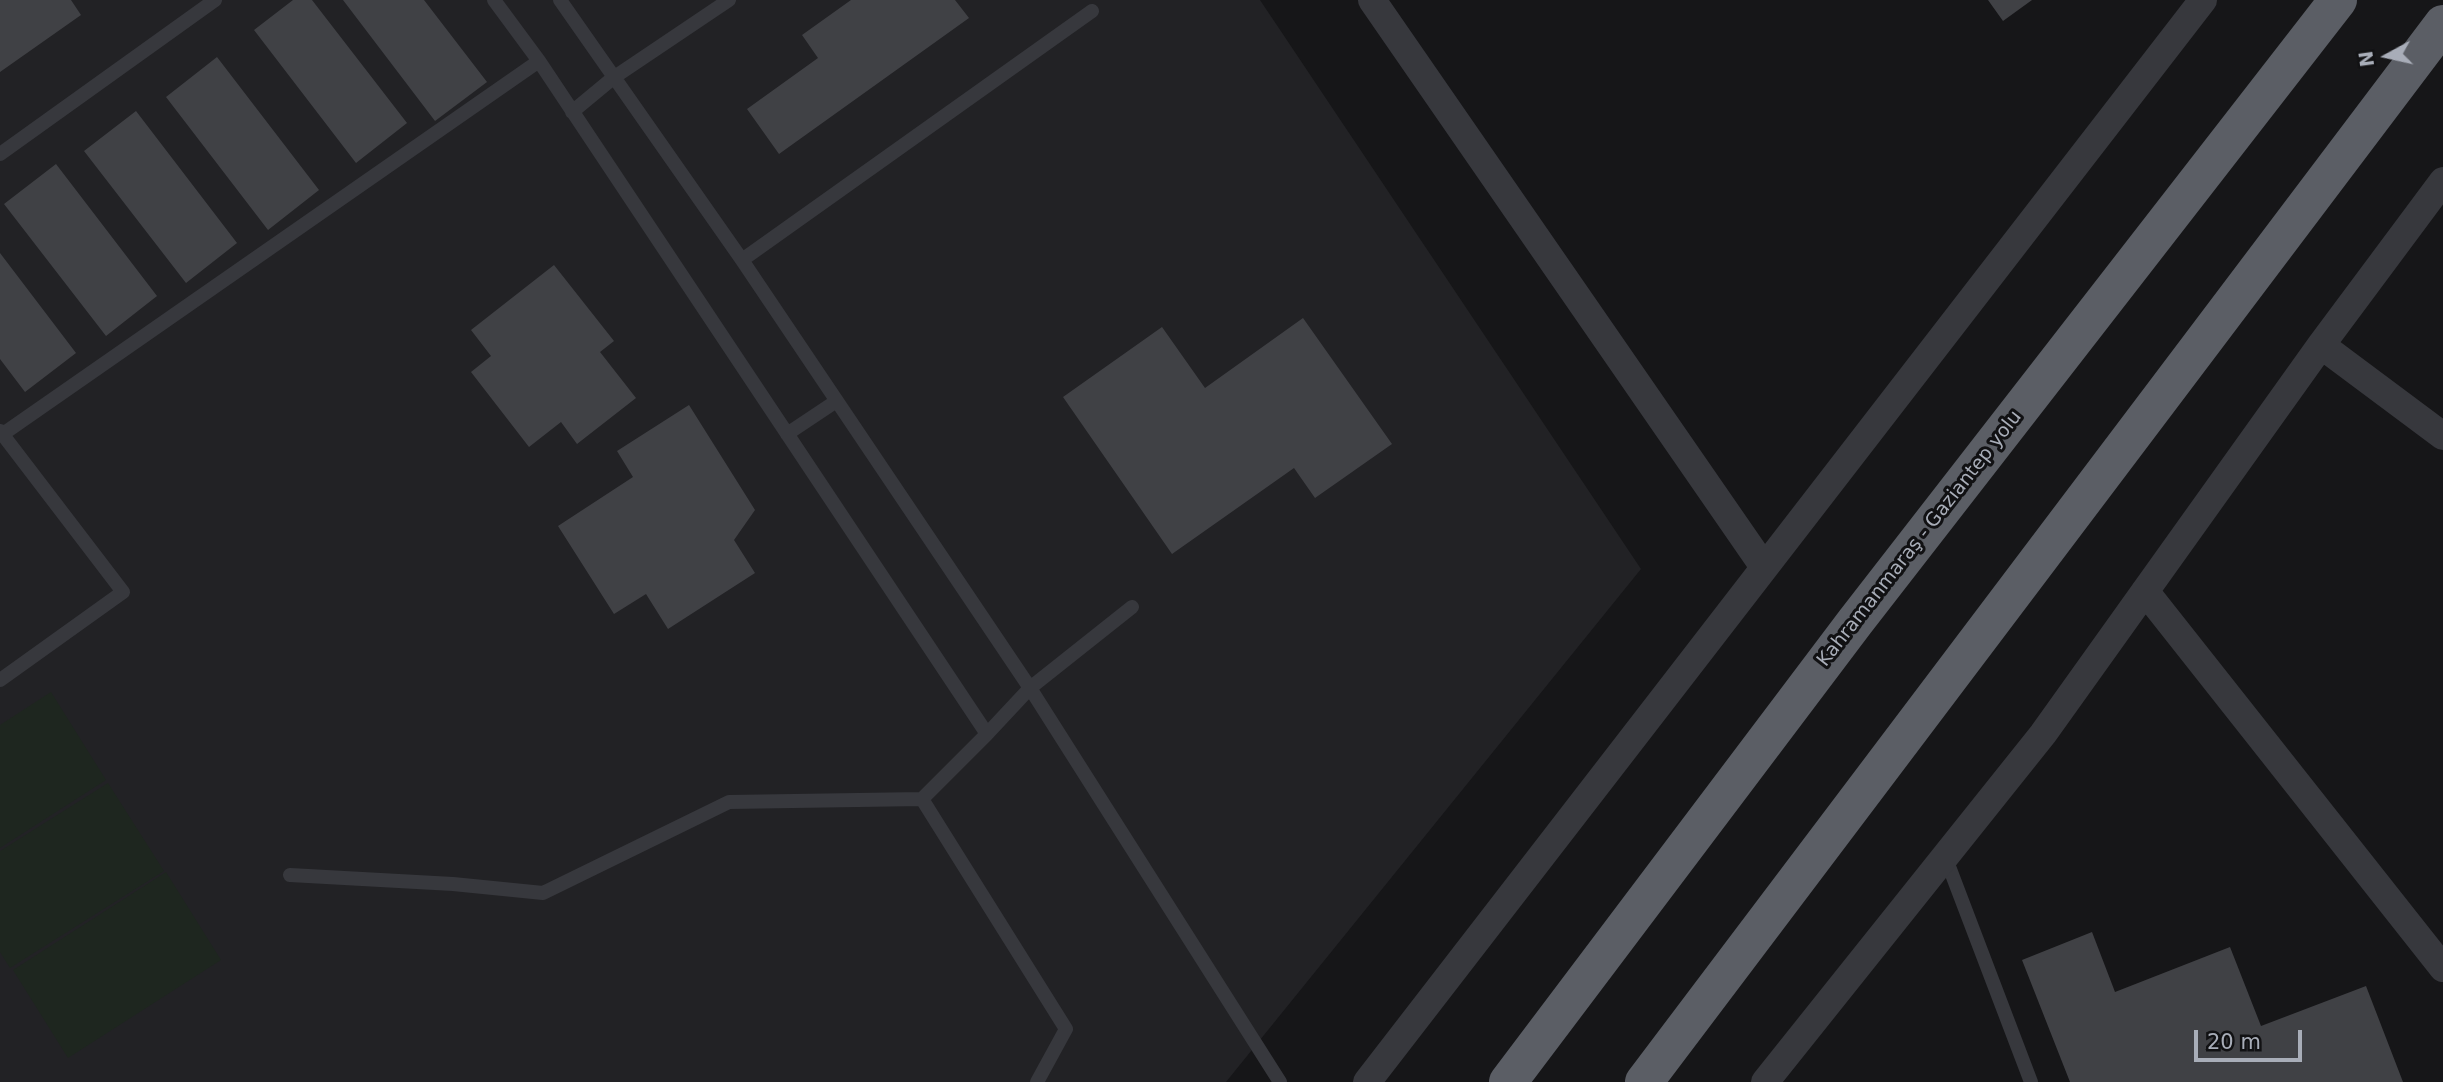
<!DOCTYPE html>
<html>
<head>
<meta charset="utf-8">
<style>
	body { margin:0 }
	#map { position:relative; width:2443px; height:1082px; overflow:hidden; background:#161618; font-family:"DejaVu Sans",sans-serif }
	canvas { display:block }
	.north { position:absolute; left:2352px; top:21px; width:70px; height:70px; -webkit-text-stroke:5px #111113; paint-order:stroke; rotate:262deg; font-size:19px; font-weight:700; line-height:28px; text-align:center; color:#a8adb8 }
	.north::after { content:''; display:block; margin:auto; width:24px; height:32px; background:#a8adb8; clip-path:polygon(50% 0,100% 100%,50% 72%,0 100%) }
	.scale { position:absolute; left:2194px; top:1030px; width:108px; height:32px; box-sizing:border-box; border:4px solid #a8adb8; border-top:0; padding-left:9px; font-size:21px; line-height:24px; white-space:nowrap; color:#a8adb8; -webkit-text-stroke:5px #111113; paint-order:stroke }
</style>
</head>
<body>
<div id="map">
<canvas width="2443" height="1082"></canvas>
<div class="north">N</div>
<div class="scale">20 m</div>
</div>
<script>
const context = document.querySelector('canvas').getContext('2d');
context.lineJoin = 'round';
function fill(path, color) {
  context.fillStyle = color;
  context.fill(path, 'evenodd');
}
function shape(rows) {
  const path = new Path2D();
  for (const r of rows) {
    path.moveTo(r[0], r[1]);
    for (let i = 2; i < r.length; i += 2) path.lineTo(r[i], r[i + 1]);
  }
  return path;
}
function stroke(path, color, width, dash) {
  context.strokeStyle = color;
  context.lineWidth = width;
  context.lineCap = dash ? 'butt' : 'round';
  context.setLineDash(dash || []);
  context.stroke(path);
}
function label(font, color, halo, rows, align = 'center') {
  context.font = font + ' "DejaVu Sans",sans-serif';
  context.lineWidth = 6;
  context.setLineDash([]);
  context.textBaseline = 'middle';
  context.strokeStyle = halo;
  context.fillStyle = color;
  for (const [text, x, y, turn = 0] of rows) {
    context.save();
    context.translate(x, y);
    context.rotate((+turn || 0) * Math.PI / 180);
    context.textAlign = isNaN(turn) ? turn : align;
    if (halo) context.strokeText(text, 0, 0);
    context.fillText(text, 0, 0);
    context.restore();
  }
}
fill(shape([
	[0,0,1260,0,1641,569,1226,1082,0,1082]
]), '#222225');
fill(shape([
	[51,692,106,780,0,848,0,725],
	[108,783,164,871,10,968,0,952,0,851],
	[166,872,221,960,68,1058,13,970]
]), '#1e261f');
fill(shape([
	[0,0,71,0,81,15,0,72],
	[293,0,312,0,407,123,356,163,254,30],
	[343,0,424,0,487,82,435,121],
	[851,0,955,0,969,18,779,154,747,109,818,58,802,35],
	[1988,0,2032,0,2003,21],
	[217,57,319,190,268,230,166,97],
	[136,111,237,243,186,283,84,151],
	[56,164,157,296,106,336,4,204],
	[0,253,76,353,25,392,0,359],
	[554,265,614,341,600,352,636,398,577,444,561,422,529,447,471,372,491,356,471,330],
	[1303,318,1392,444,1315,498,1294,468,1172,554,1063,397,1162,327,1205,388],
	[689,405,755,510,734,540,755,573,668,629,646,594,614,614,558,526,633,477,617,451],
	[2092,932,2115,992,2230,947,2261,1026,2366,986,2403,1082,2070,1082,2022,960]
]), '#404145');
stroke(shape([
	[494,0,539,61,987,734,922,799,1066,1029,1037,1082],
	[560,0,742,260,1030,688,1280,1082],
	[572,112,613,78,729,0],
	[0,154,215,0],
	[742,260,1092,11],
	[0,431,123,592,0,680],
	[3,434,539,61],
	[787,434,835,402],
	[987,734,1030,688,1132,607],
	[1945,856,2031,1082],
	[290,875,453,884,543,893,729,802,922,799]
]), '#37383d', 14);
stroke(shape([
	[1372,0,1764,567],
	[2321,345,2443,436],
	[2145,591,2443,968],
	[1367,1082,2203,0],
	[1765,1082,2043,734,2321,345,2443,181]
]), '#37383d', 28);
stroke(shape([
	[1508,1082,1855,622,2338,0],
	[1644,1082,2443,24]
]), '#5b5e65', 38);
label('19px', '#a8adb8', '#111113', [
	["Kahramanmaraş - Gaziantep yolu",1920,539,-52]
]);
</script>
</body>
</html>
